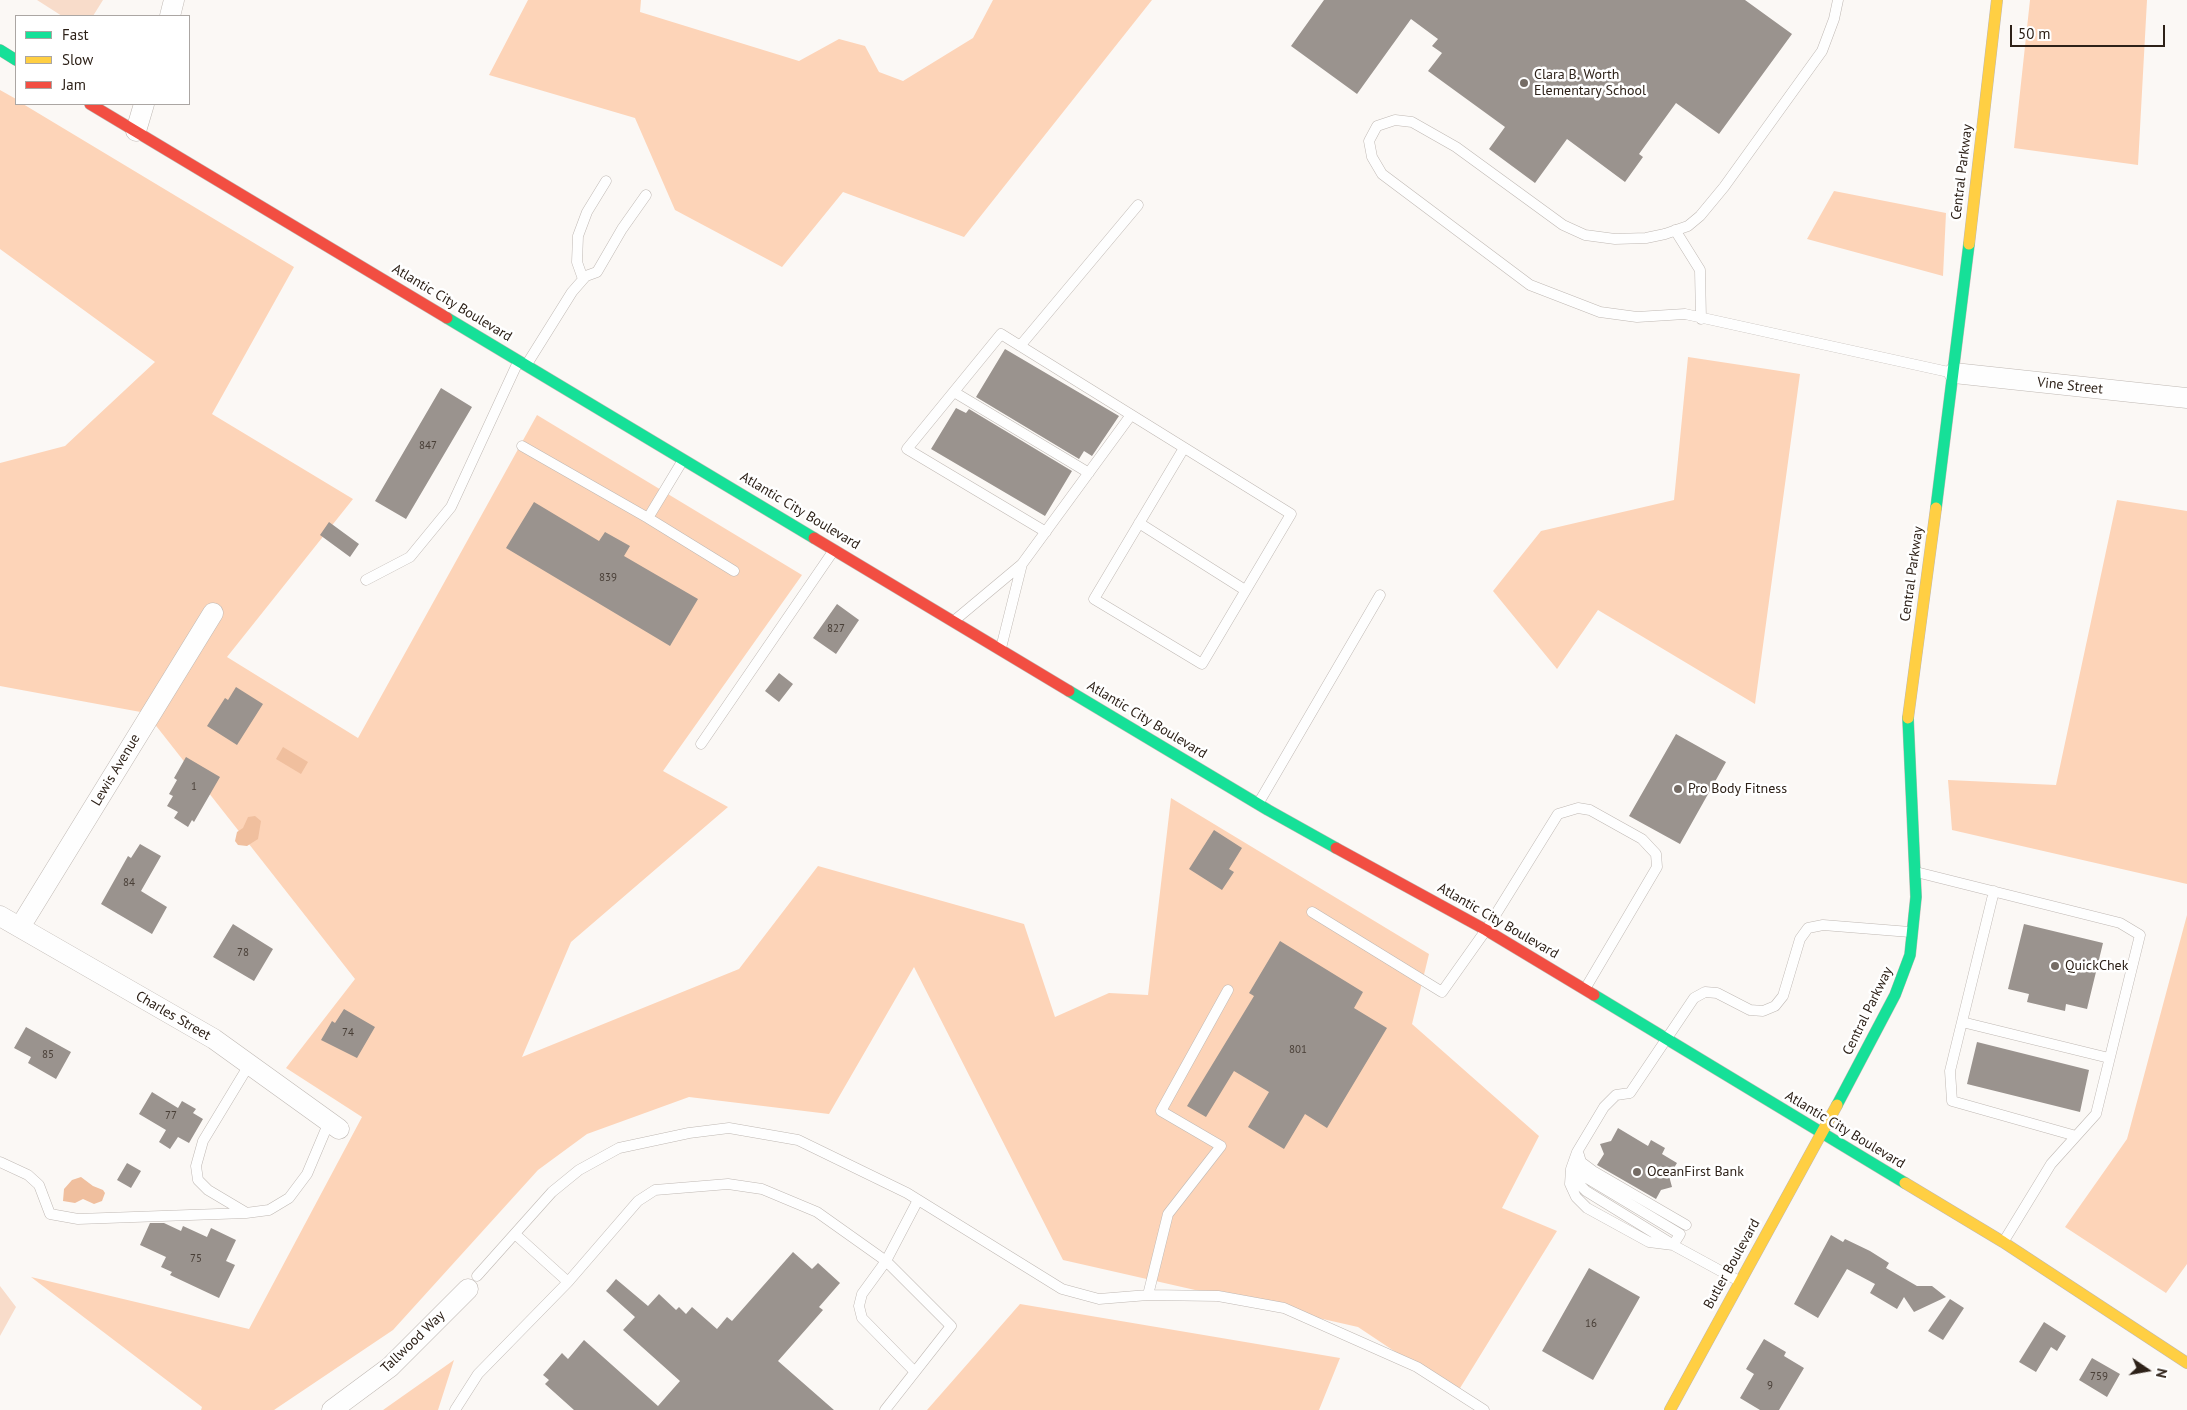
<!DOCTYPE html>
<html>
<head>
<meta charset="utf-8">
<style>
	body { margin:0 }
	#map { position:relative; width:2187px; height:1410px; overflow:hidden; background:#fbf8f5; font-family:"PT Sans",sans-serif }
	canvas { display:block }
	.legend { position:absolute; left:15px; top:15px; width:175px; height:90px; box-sizing:border-box; background:#fff; border:1px solid #aba6a3; margin:0; padding:6px 9px; list-style:none; font-size:15px; color:#2d2118 }
	.legend li { display:flex; align-items:center; gap:10px; height:25px }
	.legend b { width:25px; border:1px solid #aba6a3 }
	.north { position:absolute; left:2122px; top:1345px; width:50px; height:50px; -webkit-text-stroke:4px #fff; paint-order:stroke; rotate:102deg; font-size:14px; font-weight:700; line-height:20px; text-align:center; color:#2d2118 }
	.north::after { content:''; display:block; margin:auto; width:18px; height:22px; background:#2d2118; clip-path:polygon(50% 0,100% 100%,50% 72%,0 100%) }
	.scale { position:absolute; left:2010px; top:25px; width:155px; height:22px; box-sizing:border-box; border:2px solid #2d2118; border-top:0; padding-left:6px; font-size:15px; line-height:18px; white-space:nowrap; color:#2d2118; -webkit-text-stroke:4px #fff; paint-order:stroke }
</style>
</head>
<body>
<div id="map">
<canvas width="2187" height="1410"></canvas>
<ul class="legend">
<li><b style="height:6px;background:#16e098"></b>Fast</li>
<li><b style="height:6px;background:#ffcf43"></b>Slow</li>
<li><b style="height:6px;background:#f24e42"></b>Jam</li>
</ul>
<div class="north">N</div>
<div class="scale">50 m</div>
</div>
<script>
const context = document.querySelector('canvas').getContext('2d');
context.lineJoin = 'round';
function fill(path, color) {
  context.fillStyle = color;
  context.fill(path, 'evenodd');
}
function shape(rows) {
  const path = new Path2D();
  for (const r of rows) {
    path.moveTo(r[0], r[1]);
    for (let i = 2; i < r.length; i += 2) path.lineTo(r[i], r[i + 1]);
  }
  return path;
}
function stroke(path, color, width, dash) {
  context.strokeStyle = color;
  context.lineWidth = width;
  context.lineCap = dash ? 'butt' : 'round';
  context.setLineDash(dash || []);
  context.stroke(path);
}
function label(font, color, halo, rows, align = 'center') {
  context.font = font + ' "PT Sans",sans-serif';
  context.lineWidth = 5;
  context.setLineDash([]);
  context.textBaseline = 'middle';
  context.strokeStyle = halo;
  context.fillStyle = color;
  for (const [text, x, y, turn = 0] of rows) {
    context.save();
    context.translate(x, y);
    context.rotate((+turn || 0) * Math.PI / 180);
    context.textAlign = isNaN(turn) ? turn : align;
    if (halo) context.strokeText(text, 0, 0);
    context.fillText(text, 0, 0);
    context.restore();
  }
}
fill(shape([
	[37,0,103,0,93,16,62,16],
	[0,1286,16,1307,0,1336]
]), '#f8dcca');
fill(shape([
	[528,0,641,0,640,12,799,61,839,39,865,46,879,72,903,81,973,38,993,0,1152,0,964,237,843,192,782,267,675,210,635,118,489,75],
	[2030,0,2147,0,2138,165,2014,148],
	[0,90,16,99,16,104,23,104,294,267,212,414,353,499,227,657,358,738,537,415,802,575,663,771,728,807,571,942,522,1057,739,969,818,866,1024,924,1055,1017,1109,993,1148,995,1171,798,1429,954,1412,1024,1539,1136,1502,1208,1557,1231,1457,1393,1358,1327,1063,1260,914,967,829,1114,689,1097,587,1134,538,1170,393,1330,274,1410,201,1410,202,1407,31,1277,249,1329,362,1117,286,1068,355,979,146,713,0,686,0,463,65,446,155,362,0,249],
	[1834,191,1946,213,1943,276,1807,239],
	[1688,357,1800,374,1755,704,1598,610,1557,669,1493,591,1541,531,1674,500],
	[2117,500,2187,511,2187,884,1952,830,1948,780,2056,785],
	[2187,915,2187,1264,2166,1293,2065,1227,2127,1139],
	[1020,1304,1340,1358,1319,1410,927,1410],
	[454,1360,438,1410,383,1410]
]), '#fdd4b8');
fill(shape([
	[283,747,308,762,301,774,276,759],
	[255,816,261,821,258,839,247,846,238,845,235,841,237,832,243,828,248,817],
	[81,1177,93,1186,103,1190,105,1193,102,1201,94,1204,83,1199,75,1203,63,1201,64,1189,72,1180]
]), '#f0bf9e');
fill(shape([
	[1324,0,1745,0,1792,34,1719,134,1676,103,1639,154,1643,157,1625,182,1567,139,1535,183,1489,149,1505,127,1428,71,1442,53,1432,46,1438,39,1411,19,1357,94,1291,46],
	[1005,349,1119,416,1092,456,1084,451,1079,459,976,397],
	[441,388,472,407,406,519,375,501],
	[956,408,966,413,969,409,1072,471,1045,516,931,449],
	[534,502,599,541,605,532,630,546,624,556,698,599,670,646,506,548],
	[329,522,359,544,350,557,320,535],
	[837,604,859,620,836,654,813,638],
	[779,673,793,684,779,702,765,691],
	[236,687,263,704,237,745,207,726,225,698,228,700],
	[1676,734,1726,762,1680,844,1629,816],
	[186,757,220,777,194,822,192,820,188,827,174,818,178,812,167,806,173,796,169,794,177,780,174,778],
	[1214,830,1242,848,1229,869,1234,872,1222,890,1189,869],
	[140,844,161,856,141,891,167,907,152,934,101,904,128,856,131,858],
	[233,924,273,949,254,981,213,957],
	[2024,924,2103,943,2087,1009,2066,1004,2065,1011,2027,1002,2029,994,2008,989],
	[1280,941,1363,992,1354,1008,1387,1028,1327,1128,1305,1114,1284,1149,1248,1127,1269,1092,1234,1071,1206,1117,1187,1106,1254,996,1249,993],
	[344,1009,375,1027,357,1058,321,1040,332,1021,335,1023],
	[26,1027,71,1052,56,1079,28,1063,31,1057,14,1048],
	[1977,1042,2089,1070,2080,1112,1967,1084],
	[152,1092,178,1108,182,1101,196,1109,193,1113,203,1119,189,1143,178,1137,170,1149,159,1142,166,1130,139,1114],
	[1618,1128,1648,1146,1651,1140,1665,1148,1662,1154,1677,1163,1669,1176,1672,1187,1661,1190,1656,1199,1597,1165,1604,1154,1600,1144,1611,1141],
	[127,1163,141,1171,131,1188,117,1180],
	[150,1223,164,1223,181,1231,183,1226,207,1237,211,1228,236,1240,226,1261,235,1265,219,1298,170,1275,172,1272,161,1267,166,1257,140,1245],
	[1831,1235,1843,1242,1845,1239,1870,1251,1889,1263,1886,1268,1917,1286,1932,1286,1946,1297,1914,1312,1904,1297,1897,1309,1870,1293,1875,1284,1847,1269,1818,1318,1794,1304],
	[793,1252,812,1269,818,1263,840,1283,819,1307,823,1310,778,1361,834,1410,574,1410,545,1384,549,1380,543,1375,562,1353,568,1359,584,1340,658,1406,680,1381,623,1330,635,1317,606,1291,616,1279,648,1306,659,1294,676,1310,679,1307,686,1314,692,1307,717,1329,727,1317,732,1321],
	[1589,1268,1640,1297,1593,1380,1542,1351],
	[1950,1299,1964,1308,1943,1340,1928,1331],
	[2044,1322,2066,1336,2057,1351,2051,1347,2036,1372,2019,1362],
	[1764,1339,1786,1352,1784,1356,1804,1368,1779,1410,1760,1410,1740,1398,1754,1374,1746,1369],
	[2092,1358,2120,1374,2107,1397,2079,1380]
]), '#9a938e');
const lane = shape([
	[1838,0,1834,19,1822,51,1724,187,1700,216,1688,226,1665,234,1646,238,1615,239,1585,235,1563,225,1456,147,1412,122,1395,120,1377,126,1369,141,1372,157,1382,174,1530,285,1600,312,1637,317,1685,314,1953,373],
	[1675,230,1700,270,1701,319],
	[583,279,577,262,578,236,587,212,606,181],
	[1020,346,1138,205],
	[527,364,572,292,586,276,597,272,622,229,646,195],
	[954,392,1089,473],
	[522,446,648,518],
	[683,460,648,518,734,571],
	[1139,523,1245,590],
	[1046,532,907,449,1001,334,1291,514,1202,664,1094,599,1184,448],
	[366,580,410,557,451,507,518,362],
	[955,620,1022,564,1131,415],
	[1001,648,1022,564],
	[701,744,834,550],
	[1258,804,1380,595],
	[1916,872,2120,923,2140,935,2096,1114,2051,1164,2004,1241],
	[1994,891,1950,1071,1952,1101,2076,1136],
	[1312,912,1442,992,1486,930,1558,814,1578,808,1590,810,1642,839,1656,854,1657,867,1585,989],
	[1962,1022,2109,1058],
	[1579,1155,1581,1162,1593,1171,1686,1225],
	[1577,1156,1577,1167,1585,1177,1680,1234,1673,1245,1739,1281],
	[0,1162,28,1175,39,1185,50,1214,78,1219,246,1213,269,1210,289,1198,307,1174,329,1122],
	[1575,1165,1578,1183,1586,1191,1672,1244],
	[245,1212,208,1190,198,1180,196,1166,203,1141,249,1065],
	[515,1234,568,1282,638,1201,655,1190,728,1184,762,1189,817,1212,886,1261,918,1200],
	[1673,1245,1649,1242,1587,1208,1576,1197,1570,1184,1571,1169,1577,1152,1604,1107,1616,1095,1630,1093,1694,998,1705,992,1717,993,1750,1010,1763,1011,1775,1006,1783,996,1800,939,1808,928,1823,925,1910,932],
	[477,1276,552,1192,579,1170,619,1148,689,1133,729,1128,798,1140,907,1193,1062,1289,1099,1299,1148,1295,1218,1296,1284,1308,1417,1367,1484,1410],
	[1148,1295,1168,1214,1221,1146,1161,1111,1228,990],
	[455,1410,478,1374,568,1282],
	[885,1410,951,1326,886,1261,862,1294,859,1306,862,1318,915,1372]
]);
const street = shape([
	[170,16,174,0],
	[136,131,144,104],
	[1954,373,2187,398],
	[0,916,214,1039,339,1129],
	[20,927,213,613],
	[332,1410,390,1367,468,1289]
]);
const fast = shape([
	[0,50,16,60],
	[447,318,814,538],
	[1936,508,1969,244],
	[1069,691,1268,810,1336,848],
	[1594,995,1905,1183],
	[1837,1105,1895,995,1910,955,1916,897,1908,718]
]);
const slow = shape([
	[1969,244,1997,0],
	[1908,718,1936,508],
	[1905,1183,2003,1242,2187,1363],
	[1670,1410,1837,1105]
]);
const jam = shape([
	[90,104,447,318],
	[814,538,1069,691],
	[1336,848,1486,930,1594,995]
]);
stroke(lane, '#bfb8b3', 11);
stroke(street, '#bfb8b3', 21);
stroke(fast, '#bfb8b3', 12);
stroke(slow, '#bfb8b3', 12);
stroke(jam, '#bfb8b3', 12);
stroke(lane, '#fefefe', 10);
stroke(street, '#fefefe', 20);
stroke(fast, '#16e098', 11);
stroke(slow, '#ffcf43', 11);
stroke(jam, '#f24e42', 11);
for (const [x, y, r, color] of [
	[1524,83,5,"#756c65"],
	[1678,789,5,"#756c65"],
	[2055,966,5,"#756c65"],
	[1637,1172,5,"#756c65"]
]) {
  const dot = new Path2D();
  dot.arc(x, y, r, 0, 2 * Math.PI);
  context.fillStyle = color;
  context.fill(dot);
  stroke(dot, '#fff', 2);
}
label('11px', '#483e36', null, [
	["847",428,446],
	["839",608,578],
	["827",836,629],
	["1",194,787],
	["84",129,883],
	["78",243,953],
	["74",348,1033],
	["801",1298,1050],
	["85",48,1055],
	["77",171,1116],
	["75",196,1259],
	["16",1591,1324],
	["759",2099,1377],
	["9",1770,1386]
]);
label('14px', '#2d2118', '#fff', [
	["Clara B. Worth",1534,75],
	["Elementary School",1534,91],
	["Pro Body Fitness",1688,789],
	["QuickChek",2065,966],
	["OceanFirst Bank",1647,1172]
], 'left');
label('14px', '#2d2118', '#fff', [
	["Central Parkway",1962,172,-83],
	["Atlantic City Boulevard",452,303,31],
	["Vine Street",2070,386,6],
	["Atlantic City Boulevard",800,511,31],
	["Central Parkway",1912,574,-82],
	["Atlantic City Boulevard",1147,720,31],
	["Lewis Avenue",116,770,-59],
	["Atlantic City Boulevard",1498,921,30],
	["Central Parkway",1868,1011,-64],
	["Charles Street",173,1016,30],
	["Atlantic City Boulevard",1845,1130,31],
	["Butler Boulevard",1732,1264,-61],
	["Tallwood Way",413,1342,-44]
]);
</script>
</body>
</html>
